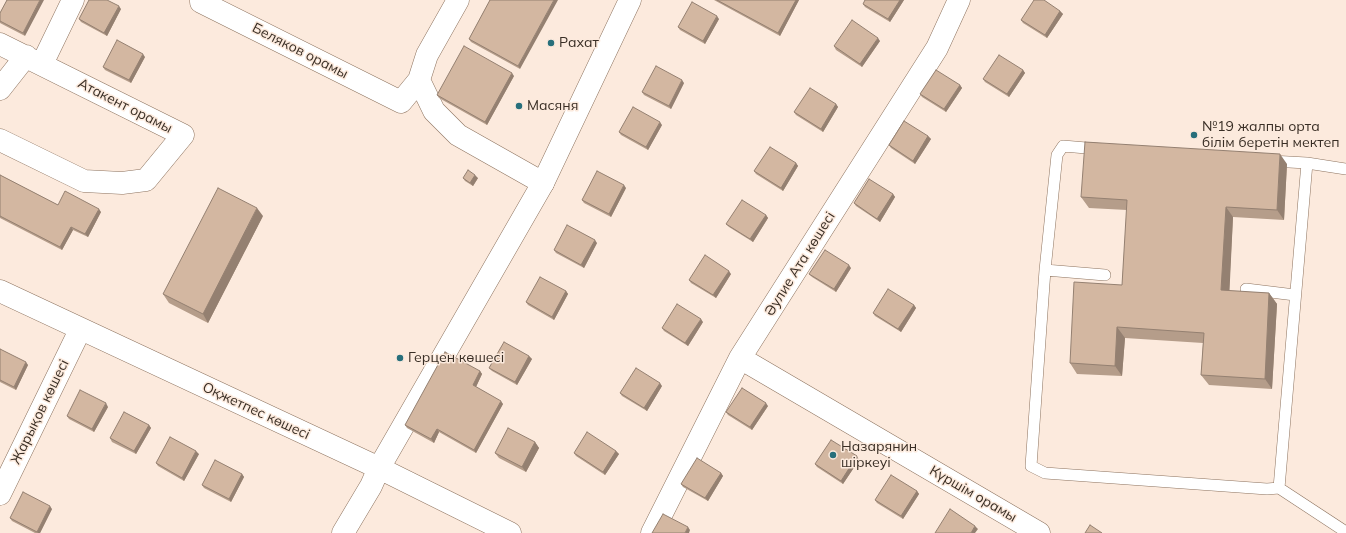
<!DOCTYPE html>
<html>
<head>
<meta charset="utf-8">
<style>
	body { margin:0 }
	canvas { display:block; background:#fceadd }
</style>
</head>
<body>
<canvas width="1346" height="533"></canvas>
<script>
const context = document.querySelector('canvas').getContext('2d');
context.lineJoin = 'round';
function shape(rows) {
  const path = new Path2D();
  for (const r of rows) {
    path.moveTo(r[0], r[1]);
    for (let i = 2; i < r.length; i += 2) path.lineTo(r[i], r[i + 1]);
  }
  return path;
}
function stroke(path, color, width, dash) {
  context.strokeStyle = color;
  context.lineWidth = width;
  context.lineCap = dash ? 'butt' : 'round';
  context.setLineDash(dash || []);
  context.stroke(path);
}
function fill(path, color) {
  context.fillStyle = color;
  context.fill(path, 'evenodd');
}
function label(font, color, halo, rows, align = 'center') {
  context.font = font + ' Mulish,sans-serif';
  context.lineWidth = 3;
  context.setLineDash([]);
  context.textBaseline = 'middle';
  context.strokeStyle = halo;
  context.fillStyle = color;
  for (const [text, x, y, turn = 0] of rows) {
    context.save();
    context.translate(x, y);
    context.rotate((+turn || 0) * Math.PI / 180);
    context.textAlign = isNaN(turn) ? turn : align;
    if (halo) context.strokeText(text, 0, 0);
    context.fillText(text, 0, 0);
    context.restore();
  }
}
const lane = shape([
	[1098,149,1063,146,1057,155,1045,270,1031,466,1045,473,1267,489,1279,488,1346,532],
	[1271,161,1307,163,1346,169],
	[1045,270,1105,275],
	[1246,289,1295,295],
	[1279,488,1307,163]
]);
const street = shape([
	[201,0,201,2,401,102,419,80,427,55,458,0],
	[0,44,183,135,146,180,122,183,84,181,0,140],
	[42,64,73,0],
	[419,80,434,111,458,135,543,183],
	[0,89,26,56],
	[740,358,1039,533],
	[0,494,80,330],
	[652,533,740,358,937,48,959,0]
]);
const secondary = shape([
	[0,291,379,468,510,533],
	[343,533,371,486,379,468,543,183,630,0]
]);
stroke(lane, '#8d735f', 12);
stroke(street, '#8d735f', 23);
stroke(secondary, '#8d735f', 23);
stroke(lane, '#fff', 11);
stroke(street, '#fff', 22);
stroke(secondary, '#fff', 22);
fill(shape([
	[7,0,25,36,0,23,0,13],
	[490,0,520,69,471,42,469,39],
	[714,0,799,0,780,36],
	[904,0,890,22,865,7,863,4],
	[121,9,107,36,81,22,79,19],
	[1060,11,1063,14,1047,38,1023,23,1021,20],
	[719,19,705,44,680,30,678,27],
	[880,41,862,67,836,50,834,46],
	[145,57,131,83,105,70,103,67],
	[1023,70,1025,73,1009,97,985,82,983,79],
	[514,76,487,125,439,98,437,95],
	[684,83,671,109,644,95,642,92],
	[960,85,962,88,946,112,922,97,920,94],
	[836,104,838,107,823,132,796,115,794,112],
	[662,125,648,150,621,135,619,132],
	[928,136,931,139,915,164,891,148,889,145],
	[796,163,798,166,783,191,756,174,754,171],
	[1287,164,1284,220,1233,217,1229,291,1269,293,1277,304,1272,389,1209,385,1201,375,1203,343,1125,338,1122,376,1077,374,1070,363,1122,285,1127,210,1089,208,1081,197],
	[0,175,58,205,101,212,88,237,73,230,62,250,0,218],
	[463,178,478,178,473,186,465,181],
	[626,188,611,217,584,203,582,200],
	[893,194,895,197,880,222,856,206,854,203],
	[766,215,768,218,753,242,729,227,726,224],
	[263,216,208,323,169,303,163,294],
	[597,243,584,268,556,253,554,250],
	[851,268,836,292,812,277,809,274],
	[731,274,716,298,691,283,689,280],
	[566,291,568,294,554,320,528,305,526,302],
	[914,305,916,308,901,332,875,316,873,313],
	[703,322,688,346,664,331,662,328],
	[0,349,28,365,16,390,0,382],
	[529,356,532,359,517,385,492,371,489,368],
	[480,371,482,374,476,387,503,404,476,453,439,432,434,443,407,428,405,425],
	[662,386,647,411,622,396,620,393],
	[768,406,752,430,728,415,726,412],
	[108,407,94,432,69,419,67,416],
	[149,425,151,428,136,454,112,442,110,438],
	[535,442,539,448,526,472,499,458,495,453],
	[616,451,619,454,605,475,576,456,574,453],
	[199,454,184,481,158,466,156,463],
	[859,460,843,484,817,467,815,464],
	[721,473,723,476,708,501,683,487,681,484],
	[242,474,244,477,231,502,204,488,202,485],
	[917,491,919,494,903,519,877,503,875,500],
	[52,509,40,533,35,533,12,521,10,518]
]), '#b59d8a');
fill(shape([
	[40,0,44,0,25,36,23,33],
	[554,0,558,0,520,69,518,66],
	[796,0,799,0,780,36,778,33],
	[900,0,904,0,890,22,888,19],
	[119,6,121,9,107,36,104,33],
	[1060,11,1063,14,1047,38,1045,35],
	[717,16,719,19,705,44,703,41],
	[878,38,880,41,862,67,860,64],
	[143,54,145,57,131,83,129,80],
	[1023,70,1025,73,1009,97,1007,94],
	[512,73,514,76,487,125,485,122],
	[682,80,684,83,671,109,669,106],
	[960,85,962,88,946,112,944,109],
	[836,104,838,107,823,132,821,129],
	[660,122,662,125,648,150,646,147],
	[928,136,931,139,915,164,913,161],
	[1280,154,1287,164,1284,220,1277,210],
	[796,163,798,166,783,191,781,188],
	[475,175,478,178,473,186,470,183],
	[624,185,626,188,611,217,609,214],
	[893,194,895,197,880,222,877,219],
	[1226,207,1233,217,1229,301,1221,290],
	[257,208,263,216,208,323,203,314],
	[99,209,101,212,88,237,85,234],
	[766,215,768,218,753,242,750,239],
	[71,227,73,230,62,250,60,247],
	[595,240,597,243,584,268,581,265],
	[849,265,851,268,836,292,834,289],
	[729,271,731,274,716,298,713,295],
	[566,291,568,294,554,320,552,317],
	[1269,293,1277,304,1272,389,1265,379],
	[914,305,916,308,901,332,898,329],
	[701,319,703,322,688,346,685,343],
	[1117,327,1125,338,1122,376,1115,366],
	[529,356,532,359,517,385,515,382],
	[26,362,28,365,16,390,14,387],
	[480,371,482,374,475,389,473,385],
	[660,383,662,386,647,411,644,408],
	[501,401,503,404,476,453,474,450],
	[106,403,108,407,94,432,92,429],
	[766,403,768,406,752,430,750,427],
	[149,425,151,428,136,454,134,451],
	[437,429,439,432,434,443,431,439],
	[535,442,539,448,526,472,522,467],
	[196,451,199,454,184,481,182,478],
	[616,451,619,454,605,475,603,472],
	[857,456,859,460,843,484,841,481],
	[721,473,723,476,708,501,705,498],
	[242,474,244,477,231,502,229,499],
	[917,491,919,494,903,519,901,516],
	[50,506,52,509,40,533,38,533,37,532],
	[975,526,978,529,975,533,971,533],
	[688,527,690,530,689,533,685,533]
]), '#948071');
const building = shape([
	[7,0,40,0,23,33,0,21,0,13,7,0],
	[89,0,107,0,119,6,104,33,79,19,89,0],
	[490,0,554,0,518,66,469,39,490,0],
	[717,0,796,0,778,33,717,0],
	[865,0,900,0,888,19,863,4,865,0],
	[1034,0,1044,0,1060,11,1045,35,1021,20,1034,0],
	[692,2,717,16,703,41,678,27,692,2],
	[852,20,878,38,860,64,834,46,852,20],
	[117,40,143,54,129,80,103,67,117,40],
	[464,46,512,73,485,122,437,95,464,46],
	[999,55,1023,70,1007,94,983,79,999,55],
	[656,66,682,80,669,106,642,92,656,66],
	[936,70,960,85,944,109,920,94,936,70],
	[810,88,836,104,821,129,794,112,810,88],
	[633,107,660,122,646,147,619,132,633,107],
	[904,121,928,136,913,161,889,145,904,121],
	[1085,142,1280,154,1277,210,1226,207,1221,290,1269,293,1265,379,1201,375,1204,333,1117,327,1115,366,1070,363,1074,282,1122,285,1127,200,1081,197,1085,142],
	[770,147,796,163,781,188,754,171,770,147],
	[468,170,475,175,470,183,463,178,468,170],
	[597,171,624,185,609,214,582,200,597,171],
	[0,175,58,205,65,191,99,209,85,234,71,227,60,247,0,216,0,175],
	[869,179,893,194,877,219,854,203,869,179],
	[218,188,257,208,203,314,163,294,218,188],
	[742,200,766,215,750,239,726,224,742,200],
	[567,225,595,240,581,265,554,250,567,225],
	[825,250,849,265,834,289,809,274,825,250],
	[705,255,729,271,713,295,689,280,705,255],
	[540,277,566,291,552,317,526,302,540,277],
	[888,289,914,305,898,329,873,313,888,289],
	[677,304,701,319,685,343,662,328,677,304],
	[504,342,529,356,515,382,489,368,504,342],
	[0,349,26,362,14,387,0,380,0,349],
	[445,352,480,371,473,385,501,401,474,450,437,429,431,439,405,425,445,352],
	[636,368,660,383,644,408,620,393,636,368],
	[742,388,766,403,750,427,726,412,742,388],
	[80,390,106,403,92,429,67,416,80,390],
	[124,412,149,425,134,451,110,438,124,412],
	[508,428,535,442,522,467,495,453,508,428],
	[587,432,616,451,603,472,574,453,587,432],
	[170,437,196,451,182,478,156,463,170,437],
	[831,440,857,456,841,481,815,464,831,440],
	[697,458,721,473,705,498,681,484,697,458],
	[215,460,242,474,229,499,202,485,215,460],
	[891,475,917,491,901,516,875,500,891,475],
	[23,492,50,506,37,532,10,518,23,492],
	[950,509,975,526,971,533,935,533,950,509],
	[663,514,688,527,685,533,652,533,663,514],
	[1090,525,1102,533,1085,533,1090,525]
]);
fill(building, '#d3b7a1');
stroke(building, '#948071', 1);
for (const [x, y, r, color] of [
	[551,43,4,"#276f7b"],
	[519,106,4,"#276f7b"],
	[1194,135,4,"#276f7b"],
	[400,358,4,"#276f7b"],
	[833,455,4,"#276f7b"]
]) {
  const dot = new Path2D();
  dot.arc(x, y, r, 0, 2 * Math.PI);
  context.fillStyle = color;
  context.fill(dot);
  stroke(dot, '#fceadd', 1.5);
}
label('14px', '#392e25', '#fceadd', [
	["Рахат",559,43],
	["Масяня",527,106],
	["№19 жалпы орта",1202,127],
	["білім беретін мектеп",1202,143],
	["Герцен көшесі",408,358],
	["Назарянин",841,447],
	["шіркеуі",841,463]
], 'left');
label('14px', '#392e25', '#fceadd', [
	["Беляков орамы",300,51,27],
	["Атакент орамы",125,106,27],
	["Әулие Ата көшесі",800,264,-58],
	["Оқжетпес көшесі",256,411,25],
	["Жарықов көшесі",40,412,-64],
	["Күршім орамы",973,494,30]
]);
</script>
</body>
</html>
